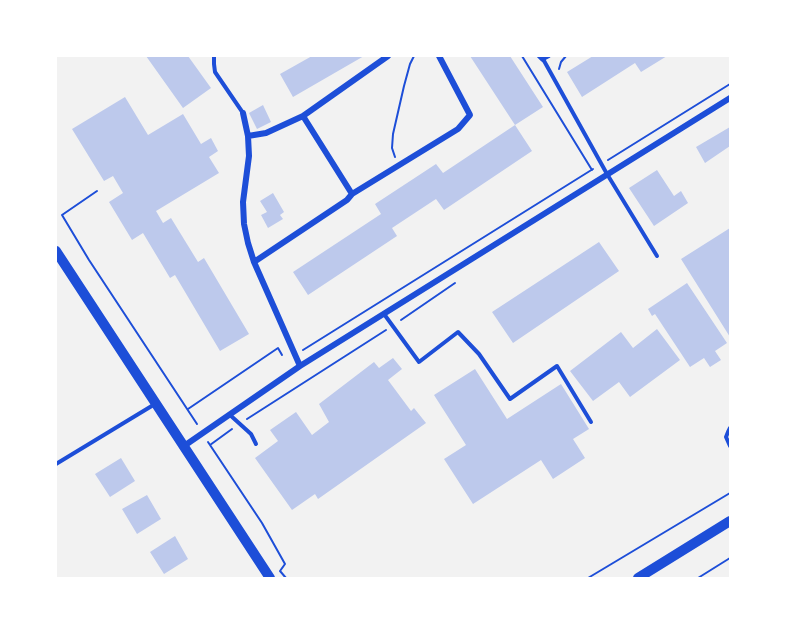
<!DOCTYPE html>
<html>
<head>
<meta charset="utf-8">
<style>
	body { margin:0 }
	#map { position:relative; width:786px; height:634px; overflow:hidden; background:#f2f2f2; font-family:Raleway,sans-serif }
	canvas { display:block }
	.frame { position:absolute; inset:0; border:57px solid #fff; pointer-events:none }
</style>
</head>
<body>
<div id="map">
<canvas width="786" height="634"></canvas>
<div class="frame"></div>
</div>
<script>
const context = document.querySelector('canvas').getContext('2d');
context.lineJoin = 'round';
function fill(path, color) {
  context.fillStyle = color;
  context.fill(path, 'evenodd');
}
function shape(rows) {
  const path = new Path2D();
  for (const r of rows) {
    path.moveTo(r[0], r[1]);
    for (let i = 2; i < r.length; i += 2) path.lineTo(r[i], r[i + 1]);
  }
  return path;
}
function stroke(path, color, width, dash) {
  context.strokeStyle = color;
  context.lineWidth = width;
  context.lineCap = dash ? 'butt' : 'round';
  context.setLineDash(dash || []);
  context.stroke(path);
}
fill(shape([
	[146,56,188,56,211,88,183,108],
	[312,56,364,56,293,97,280,74],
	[470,56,510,56,543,107,515,125],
	[593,56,667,56,641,72,635,63,582,97,567,72],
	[125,97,148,135,183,114,201,144,211,138,218,151,209,157,219,173,156,211,163,223,171,218,198,262,204,258,249,334,220,351,175,275,170,278,143,233,132,240,109,202,123,193,113,176,104,181,72,129],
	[263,105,271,122,257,129,249,113],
	[515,125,532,151,444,210,436,199,392,228,397,236,308,295,293,272,381,214,375,204,436,164,443,173],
	[730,127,730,146,705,163,696,147],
	[657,170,674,196,681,191,688,203,654,226,629,188],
	[273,193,284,212,280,215,283,219,268,228,261,215,267,212,260,201],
	[730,228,730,337,681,259],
	[599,242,619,271,513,343,492,312],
	[687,283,727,343,715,351,721,360,710,367,704,358,690,367,655,314,652,316,648,309],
	[657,329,680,360,630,397,619,382,593,401,570,371,621,332,633,348],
	[393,358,402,369,388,380,411,411,414,408,426,423,318,499,315,494,292,510,255,458,278,441,270,430,296,412,312,435,329,422,319,404,374,362,379,368],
	[475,369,507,419,561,384,589,429,573,439,585,458,553,479,541,460,473,504,444,459,466,445,434,395],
	[121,458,135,481,110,497,95,474],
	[147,495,161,519,137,534,122,509],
	[175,536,188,559,164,574,150,552]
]), '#bdc9ec');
stroke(shape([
	[522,56,592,170],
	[559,69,561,62,566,56],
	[395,157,392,148,393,134,404,86,410,64,414,56],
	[608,160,730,84],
	[97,191,62,215,89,260,197,424],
	[401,320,455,283],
	[303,350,593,169],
	[188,409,278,348,282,355],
	[247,419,386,330],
	[208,442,262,523,285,564,280,571,286,578],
	[210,445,232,429],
	[588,578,730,493],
	[698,578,730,558]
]), '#1d4ed8', 2);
stroke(shape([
	[214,56,214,64,215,72,243,113],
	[549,56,543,59,607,174,657,256],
	[384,314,419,362,458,332,479,354,510,399,557,366,591,422],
	[230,415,251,434,256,444],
	[730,428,728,432,726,437,730,446],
	[56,464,155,404]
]), '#1d4ed8', 4);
stroke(shape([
	[540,56,543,59],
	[243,113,248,136,249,156,243,202,244,224,248,243,254,262,300,366],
	[248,136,266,133,303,116],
	[352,194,303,116,388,56],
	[254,262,347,200,352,194,458,129,470,115,439,56],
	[184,446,300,366,730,98]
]), '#1d4ed8', 6);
stroke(shape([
	[638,578,730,521]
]), '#1d4ed8', 10);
stroke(shape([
	[56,251,270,578]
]), '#1d4ed8', 10);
</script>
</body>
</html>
